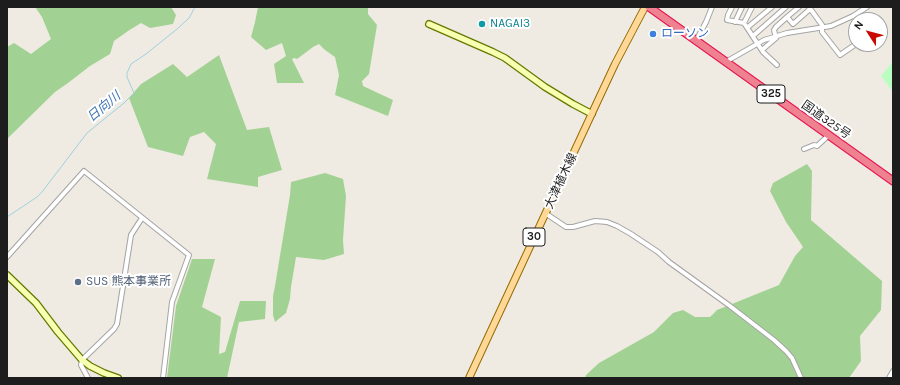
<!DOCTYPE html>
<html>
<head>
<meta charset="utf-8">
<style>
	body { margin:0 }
	#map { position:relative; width:900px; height:385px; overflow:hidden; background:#efebe2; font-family:Karla,sans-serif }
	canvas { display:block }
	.frame { position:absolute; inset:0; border:8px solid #1d1d1d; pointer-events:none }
	.north { position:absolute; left:848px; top:12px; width:40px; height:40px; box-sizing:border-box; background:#fff; border:1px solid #a5a5a5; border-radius:50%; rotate:306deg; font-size:11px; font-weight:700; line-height:16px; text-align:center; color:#1d1d1d }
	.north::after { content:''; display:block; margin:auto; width:14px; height:18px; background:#ca0900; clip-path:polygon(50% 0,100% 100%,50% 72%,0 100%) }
</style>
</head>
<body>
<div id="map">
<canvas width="900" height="385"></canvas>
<div class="frame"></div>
<div class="north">N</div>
</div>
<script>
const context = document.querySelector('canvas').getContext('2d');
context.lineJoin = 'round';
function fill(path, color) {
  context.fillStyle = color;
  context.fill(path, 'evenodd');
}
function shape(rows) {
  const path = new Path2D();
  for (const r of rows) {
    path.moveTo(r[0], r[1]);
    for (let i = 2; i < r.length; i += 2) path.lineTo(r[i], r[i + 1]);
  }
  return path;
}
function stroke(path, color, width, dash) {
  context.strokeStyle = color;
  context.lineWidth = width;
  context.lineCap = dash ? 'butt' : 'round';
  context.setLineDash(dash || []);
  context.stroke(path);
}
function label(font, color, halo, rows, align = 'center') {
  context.font = font + ' Karla,"Noto Sans JP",sans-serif';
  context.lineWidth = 4;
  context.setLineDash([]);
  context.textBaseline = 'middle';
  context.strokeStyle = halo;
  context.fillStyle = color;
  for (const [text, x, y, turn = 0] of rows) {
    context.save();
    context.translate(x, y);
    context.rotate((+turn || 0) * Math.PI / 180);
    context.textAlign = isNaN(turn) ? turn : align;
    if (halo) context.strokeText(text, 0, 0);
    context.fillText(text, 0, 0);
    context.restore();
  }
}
fill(shape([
	[35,7,171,7,176,15,173,24,150,28,141,23,128,31,114,41,110,54,90,66,68,83,55,92,7,139,7,47,14,43,31,54,51,39,42,17],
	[258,7,368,7,368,14,377,25,369,74,362,81,363,86,393,100,388,116,335,95,339,75,335,57,325,50,319,44,313,47,297,59,294,58,292,59,304,83,277,83,274,64,286,56,282,43,266,50,251,37,255,22],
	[219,55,247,130,269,127,282,170,258,177,258,187,207,179,216,144,204,132,190,137,183,156,148,147,129,98,141,84,173,64,187,77],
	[807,164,812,171,811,220,882,281,881,310,860,336,861,361,849,378,585,378,586,375,599,363,654,332,673,313,683,310,695,317,710,317,717,310,779,285,795,256,803,247,786,222,770,191,773,183],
	[325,173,343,179,346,196,343,240,344,254,324,260,296,257,291,287,290,299,286,313,275,322,273,315,273,296,275,286,290,195,291,182],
	[192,259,215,259,202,307,221,317,219,354,225,352,240,301,266,301,265,319,239,322,227,378,167,378,176,306]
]), '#a2d293');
fill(shape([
	[893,61,893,92,881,76]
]), '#bafec2');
stroke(shape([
	[7,217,37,197,42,192,87,133,124,103,134,93,127,77,127,73,131,64,146,54,177,29,189,18,195,7]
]), '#9ecfe1', 1);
const street = shape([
	[732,7,728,15,727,20,744,23,763,52,777,65],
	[809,7,822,25,822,32,840,55,856,44],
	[787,17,799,7],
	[735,22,742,7],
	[744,23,752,7],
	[748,27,772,7],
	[753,36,786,7],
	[696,41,706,22,712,7],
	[762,50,776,38,774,30,776,27,787,17,793,24,810,9],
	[727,63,729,60,764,40,787,33,831,26,853,16,867,7],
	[804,149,814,145,817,146,829,135],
	[545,213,566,227,573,227,595,221,607,222,617,226,631,234,658,252,669,262,730,306,774,340,786,351,792,358,801,378],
	[7,257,84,171,189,255,172,302,163,378],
	[88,378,81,365,82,360,114,329,117,324,131,235,142,218],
	[889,378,893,371]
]);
const secondary = shape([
	[429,24,493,52,505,58,545,87,573,104,592,114],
	[7,275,36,303,58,332,82,360,90,366,104,373,118,378]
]);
const primary = shape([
	[469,378,600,96,615,64,645,7]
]);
const highway = shape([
	[649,7,893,181]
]);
stroke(street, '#a4a4a4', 6);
stroke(secondary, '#657800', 8);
stroke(primary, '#966b00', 8);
stroke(highway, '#e71553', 9);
stroke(street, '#fff', 4);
stroke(secondary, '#f7ffb0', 5.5);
stroke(primary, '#ffd797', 6);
stroke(highway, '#ee8291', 7);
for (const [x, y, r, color] of [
	[482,24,4,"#0f9aa8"],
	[653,34,4,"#3f7fe0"],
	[78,282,4,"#5c6f8a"]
]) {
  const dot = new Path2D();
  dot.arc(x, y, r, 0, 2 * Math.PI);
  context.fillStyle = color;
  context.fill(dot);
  stroke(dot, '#fff', 1.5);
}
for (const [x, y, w] of [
	[771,94,28],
	[534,237,22]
]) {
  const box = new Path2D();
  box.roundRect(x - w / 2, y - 9, w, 18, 3);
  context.fillStyle = '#fff';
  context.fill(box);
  stroke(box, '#1d1d1d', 1);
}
label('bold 11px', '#1d1d1d', null, [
	["325",771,94],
	["30",534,237]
]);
label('12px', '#0d838f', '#fff', [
	["NAGAI3",490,24]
], 'left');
label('12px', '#366cbe', '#fff', [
	["ローソン",661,34]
], 'left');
label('12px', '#1d1d1d', '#fff', [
	["国道325号",826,120,35],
	["大津植木線",561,181,-65]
]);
label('12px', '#4e5e75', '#fff', [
	["SUS 熊本事業所",86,282]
], 'left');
label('italic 13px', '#4276b4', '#fff', [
	["日向川",104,107,-40]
]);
</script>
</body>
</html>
